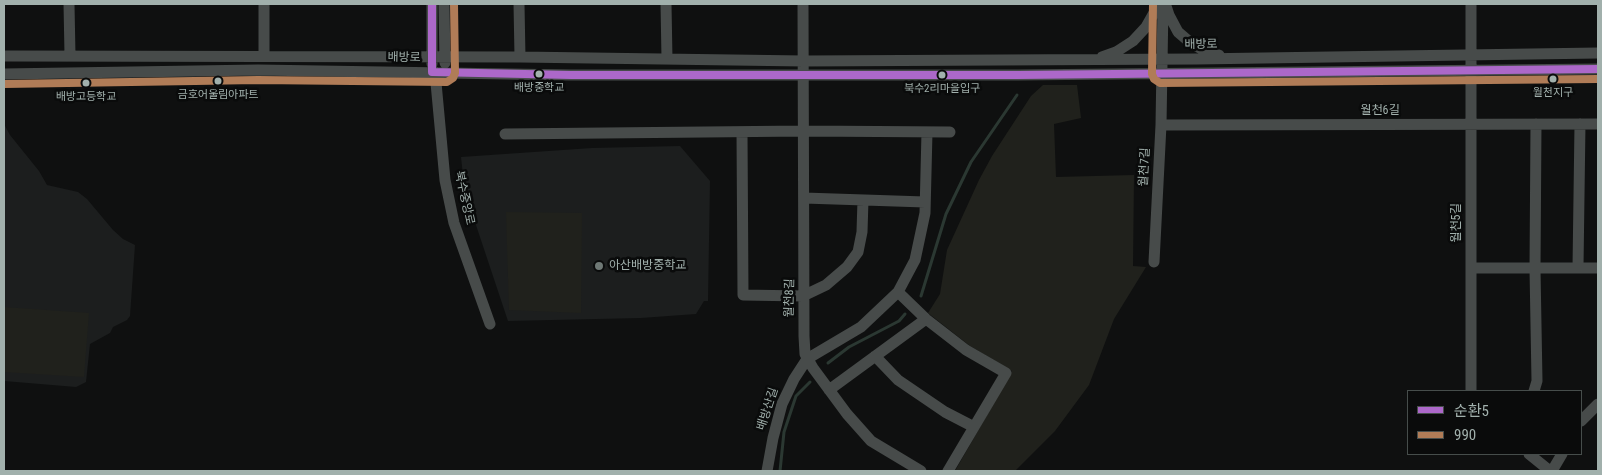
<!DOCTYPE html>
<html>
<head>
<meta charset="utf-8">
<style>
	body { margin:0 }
	#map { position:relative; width:1602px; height:475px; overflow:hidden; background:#0f1010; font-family:"Roboto Condensed","Noto Sans KR",sans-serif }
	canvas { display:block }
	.frame { position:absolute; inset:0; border:5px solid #a1b0ac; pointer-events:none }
	.legend { position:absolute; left:1407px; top:390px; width:175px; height:65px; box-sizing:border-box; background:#0a0b0b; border:1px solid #464d4b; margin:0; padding:6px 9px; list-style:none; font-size:15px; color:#a1b0ac }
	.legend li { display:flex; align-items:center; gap:10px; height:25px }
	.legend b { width:25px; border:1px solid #464d4b }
</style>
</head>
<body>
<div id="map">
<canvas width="1602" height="475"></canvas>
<div class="frame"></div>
<ul class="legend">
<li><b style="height:6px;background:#ac68c9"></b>순환5</li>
<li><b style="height:6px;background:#b07c57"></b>990</li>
</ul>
</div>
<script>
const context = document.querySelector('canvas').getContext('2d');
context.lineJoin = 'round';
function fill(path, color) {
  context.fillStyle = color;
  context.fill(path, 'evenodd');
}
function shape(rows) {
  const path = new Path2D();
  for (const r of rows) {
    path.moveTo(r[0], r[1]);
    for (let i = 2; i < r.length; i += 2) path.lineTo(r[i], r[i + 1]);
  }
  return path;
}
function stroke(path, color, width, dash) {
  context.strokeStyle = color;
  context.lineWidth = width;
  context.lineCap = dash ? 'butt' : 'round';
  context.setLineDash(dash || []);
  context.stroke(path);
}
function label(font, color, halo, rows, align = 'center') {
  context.font = font + ' "Roboto Condensed","Noto Sans KR",sans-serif';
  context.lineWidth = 5;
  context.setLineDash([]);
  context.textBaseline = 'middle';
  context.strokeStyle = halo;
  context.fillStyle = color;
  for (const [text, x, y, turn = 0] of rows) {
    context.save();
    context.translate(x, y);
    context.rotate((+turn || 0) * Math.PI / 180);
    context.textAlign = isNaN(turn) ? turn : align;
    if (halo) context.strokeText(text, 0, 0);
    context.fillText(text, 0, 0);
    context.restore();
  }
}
fill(shape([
	[4,124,10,135,39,171,47,185,78,192,87,199,113,230,123,239,135,245,130,316,127,320,113,327,110,333,90,344,86,382,76,387,4,381],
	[680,146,710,181,708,301,704,301,696,314,641,318,508,321,471,210,464,185,461,157,592,148]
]), '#1c1e1e');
fill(shape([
	[1043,85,1077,85,1081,118,1054,124,1056,177,1134,175,1133,266,1146,267,1114,319,1089,385,1055,431,1015,471,955,471,1012,371,970,346,928,313,940,294,947,250,979,180,992,156,1031,96],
	[506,212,582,213,581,313,509,310],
	[4,307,89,313,84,377,4,372]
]), '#20211c');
stroke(shape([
	[921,296,946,214,971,162,1017,95],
	[828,363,849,347,899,321,905,314],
	[780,471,784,432,796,396,810,382]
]), '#2b3832', 3);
stroke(shape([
	[69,4,70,55],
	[264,4,264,56],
	[432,4,432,64],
	[444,4,445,63],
	[519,4,520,57],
	[666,4,667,59],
	[803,4,804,336,805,354,813,368,847,414,871,441,921,471],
	[1471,4,1471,391],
	[1166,6,1169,15,1178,32,1192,44,1210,53,1219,55],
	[4,56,520,57,804,61,1196,59,1598,53],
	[1102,57,1116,52,1133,41,1146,27,1159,4],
	[435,72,445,180,454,223,490,324],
	[4,74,258,70,571,75,1018,75,1598,69],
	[1161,125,1598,124],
	[742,132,743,295,803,296,826,285,847,267,858,252,862,232,863,200],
	[505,134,804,131,950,132],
	[804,198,925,202],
	[1154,262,1161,125,1163,4],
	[1578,267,1580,124],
	[1471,268,1598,268],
	[898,292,926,319,966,350,1006,373,948,471],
	[875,356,898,380,945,412,974,427],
	[829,390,926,319],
	[1534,391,1537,381,1535,269,1536,124],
	[1581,421,1598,404],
	[1529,454,1550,471],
	[767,471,773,438,782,404,794,379,807,359,861,327,898,292,915,260,925,213,927,132],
	[1552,471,1562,454]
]), '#474b4a', 11);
stroke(shape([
	[432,4,432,72,571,75,1018,75,1598,69]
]), '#ac68c9', 8);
stroke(shape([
	[1153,4,1152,74,1154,79,1160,83,1598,79],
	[4,84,258,80,447,82,453,78,455,73,454,4]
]), '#b07c57', 8);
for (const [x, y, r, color] of [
	[539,74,4.5,"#a1b0ac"],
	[942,75,4.5,"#a1b0ac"],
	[1553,79,4.5,"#a1b0ac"],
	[218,81,4.5,"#a1b0ac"],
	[86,83,4.5,"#a1b0ac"],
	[599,266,5,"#6e7875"]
]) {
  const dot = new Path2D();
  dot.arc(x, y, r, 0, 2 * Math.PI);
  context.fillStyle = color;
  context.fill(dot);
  stroke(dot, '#0a0b0b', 2);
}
label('11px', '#a1b0ac', '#0a0b0b', [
	["배방중학교",539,88],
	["북수2리마을입구",942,89],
	["월천지구",1553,93],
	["금호어울림아파트",218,95],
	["배방고등학교",86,97]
]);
label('12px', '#a1b0ac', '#0a0b0b', [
	["배방로",1201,45,-1],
	["배방로",404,58,1],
	["월천6길",1380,111],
	["월천7길",1145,167,-87],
	["북수중앙로",464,198,78],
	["월천5길",1457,223,-90],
	["월천8길",790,298,-89],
	["배방산길",768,409,-72]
]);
label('12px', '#a1b0ac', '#0a0b0b', [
	["아산배방중학교",609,266]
], 'left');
</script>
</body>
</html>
